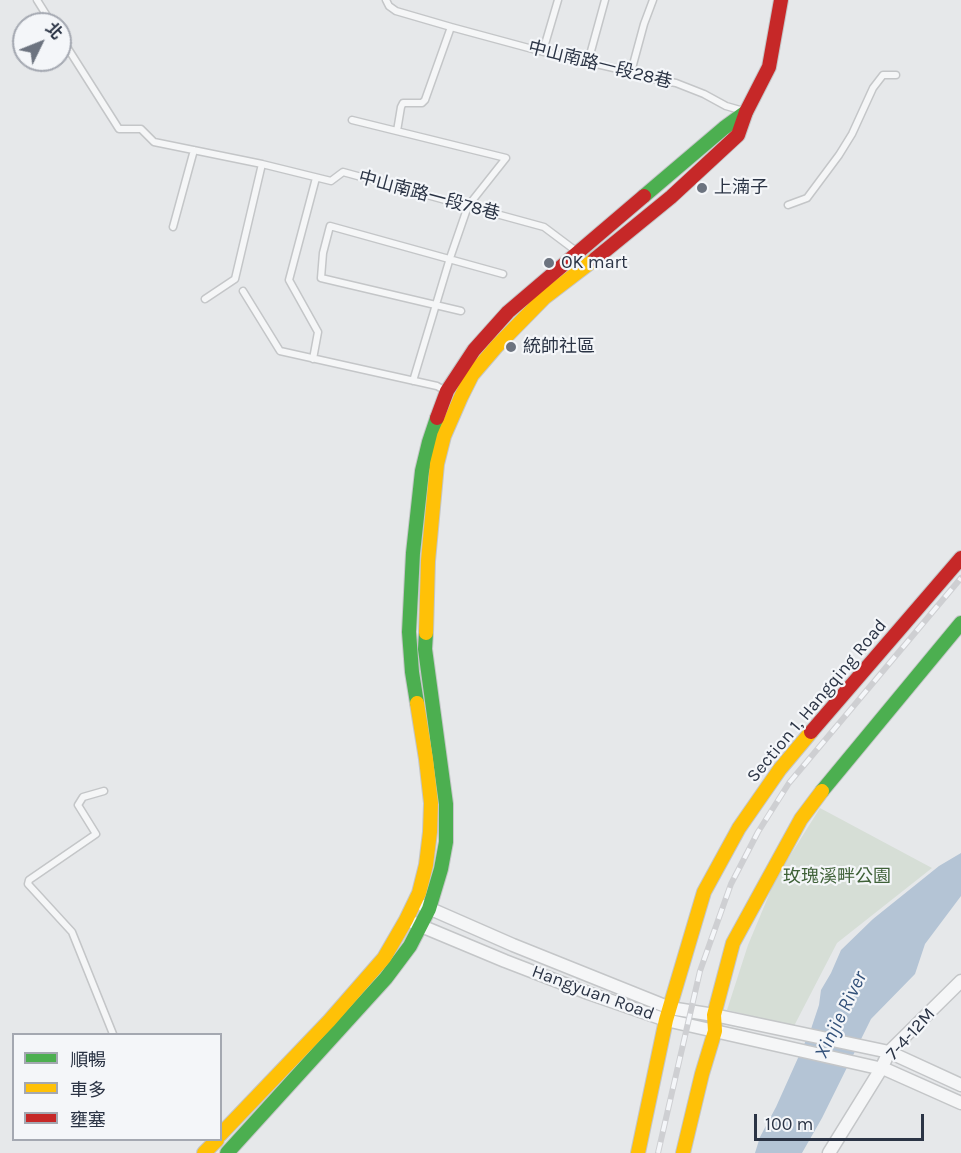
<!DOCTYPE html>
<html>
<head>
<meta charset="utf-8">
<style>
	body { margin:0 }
	#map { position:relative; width:961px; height:1153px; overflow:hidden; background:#e6e8ea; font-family:Karla,"Noto Sans TC",sans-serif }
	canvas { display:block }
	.legend { position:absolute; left:12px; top:1033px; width:210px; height:108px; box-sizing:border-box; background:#f4f6f9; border:2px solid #a4a8b1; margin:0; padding:8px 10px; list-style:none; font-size:18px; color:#2b3445 }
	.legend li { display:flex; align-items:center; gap:12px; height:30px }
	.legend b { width:30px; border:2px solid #a4a8b1 }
	.north { position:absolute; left:12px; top:12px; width:60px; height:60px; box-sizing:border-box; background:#f4f6f9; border:2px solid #a4a8b1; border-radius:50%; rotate:47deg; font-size:16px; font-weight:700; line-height:24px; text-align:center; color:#2b3445 }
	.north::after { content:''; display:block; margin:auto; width:21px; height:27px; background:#6c737f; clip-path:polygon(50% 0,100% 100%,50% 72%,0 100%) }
	.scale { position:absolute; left:754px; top:1114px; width:170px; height:27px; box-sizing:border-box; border:3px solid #2b3445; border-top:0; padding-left:8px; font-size:18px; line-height:21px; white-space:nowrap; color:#2b3445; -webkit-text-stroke:4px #f4f6f9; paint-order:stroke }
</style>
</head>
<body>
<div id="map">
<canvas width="961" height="1153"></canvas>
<ul class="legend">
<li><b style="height:8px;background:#4caf50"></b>順暢</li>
<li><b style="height:8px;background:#ffc107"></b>車多</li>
<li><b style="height:8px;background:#c62828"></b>壅塞</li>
</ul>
<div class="north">北</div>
<div class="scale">100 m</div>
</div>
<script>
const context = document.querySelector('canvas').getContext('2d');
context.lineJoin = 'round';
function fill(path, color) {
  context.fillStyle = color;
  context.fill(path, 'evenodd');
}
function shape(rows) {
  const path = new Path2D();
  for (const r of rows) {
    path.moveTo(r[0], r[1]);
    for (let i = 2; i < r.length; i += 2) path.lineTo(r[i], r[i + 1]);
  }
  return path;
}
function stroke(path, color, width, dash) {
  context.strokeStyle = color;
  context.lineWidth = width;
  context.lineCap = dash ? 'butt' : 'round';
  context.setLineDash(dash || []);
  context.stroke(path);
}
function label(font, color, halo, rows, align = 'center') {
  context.font = font + ' Karla,"Noto Sans TC",sans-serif';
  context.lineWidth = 4.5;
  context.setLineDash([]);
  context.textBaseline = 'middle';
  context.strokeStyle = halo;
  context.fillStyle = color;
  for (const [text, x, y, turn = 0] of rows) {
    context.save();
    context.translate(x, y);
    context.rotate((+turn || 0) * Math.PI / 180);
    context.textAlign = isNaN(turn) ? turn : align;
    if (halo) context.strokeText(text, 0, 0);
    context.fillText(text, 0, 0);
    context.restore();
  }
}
fill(shape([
	[820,808,932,868,837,943,794,1026,727,1010,748,945,776,878]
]), '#d6ded6');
fill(shape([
	[961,853,961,896,925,944,915,974,871,1019,822,1118,802,1153,755,1153,760,1137,776,1107,811,1029,819,1005,821,990,831,973,841,950,873,919,939,866]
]), '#b4c4d5');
const lane = shape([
	[37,0,52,24],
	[386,0,389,6,396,11,451,27],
	[60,36,119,129,141,129,154,142,262,164,331,181,343,172,544,227,576,251],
	[543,51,558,0],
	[588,62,605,0],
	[631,72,644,24,653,0],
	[352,120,506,158,468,206,450,258,413,381],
	[397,131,401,107,403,103,422,103,425,100,451,27,536,50,631,72,654,79,676,83,704,94,726,106,740,110],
	[788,205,807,198,839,155,852,134,873,88,883,75,896,75],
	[173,227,194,150],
	[243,291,280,351,437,386,444,390],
	[205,299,235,279,262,164],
	[461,311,321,278,323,253,330,226,503,274],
	[313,359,318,332,289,280,316,178],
	[104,791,83,797,78,805,96,834,29,880,28,884,72,932,113,1034]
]);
const street = shape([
	[424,906,513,945,670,1008,714,1015,889,1052,961,1085],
	[414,923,505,961,588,993,666,1020,887,1070,961,1103],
	[829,1153,881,1069,889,1052,961,981]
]);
const fast = shape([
	[644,196,724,128,746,112],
	[417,703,412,672,409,632,413,553,422,471,429,442,437,418],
	[822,791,961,623],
	[227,1153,386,978,410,946,429,909,441,869,446,842,446,804,425,649,426,633]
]);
const slow = shape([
	[426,633,428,561,437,464,444,436,461,397,472,375,496,347,544,298,595,259],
	[220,1135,329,1021,384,958,406,920,419,893,426,865,430,832,431,803,426,759,417,703],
	[204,1153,217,1140],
	[638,1153,666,1020,704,892,739,828,780,769,811,732],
	[683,1153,702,1074,715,1031,714,1015,733,943,801,819,822,791]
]);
const jam = shape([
	[595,259,671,197,738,135,746,112,769,67,781,0],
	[437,418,447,391,474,350,508,312,644,196],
	[811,732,961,558]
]);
stroke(lane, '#c4c6c8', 9);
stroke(street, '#c4c6c8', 15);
stroke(fast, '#c4c6c8', 16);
stroke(slow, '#c4c6c8', 16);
stroke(jam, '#c4c6c8', 16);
stroke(lane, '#f5f6f7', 6);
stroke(street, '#f5f6f7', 12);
stroke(fast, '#4caf50', 14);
stroke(slow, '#ffc107', 14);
stroke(jam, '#c62828', 14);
const rail = shape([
	[658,1153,700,971,731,884,758,832,789,783,961,578]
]);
stroke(rail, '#cecfd2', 6);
stroke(rail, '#f4f6f9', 4, [11]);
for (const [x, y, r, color] of [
	[702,188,6,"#6c737f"],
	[549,263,6,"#6c737f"],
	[511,347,6,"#6c737f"]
]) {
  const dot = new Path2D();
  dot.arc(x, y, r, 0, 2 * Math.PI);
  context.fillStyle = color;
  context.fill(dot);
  stroke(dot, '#f4f6f9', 2);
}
label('18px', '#2b3445', '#f4f6f9', [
	["中山南路一段28巷",600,65,14],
	["中山南路一段78巷",429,196,15],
	["Section 1, Hangqing Road",817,701,-50],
	["Hangyuan Road",593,993,20],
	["7-4-12M",911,1034,-48]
]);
label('18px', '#2b3445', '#f4f6f9', [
	["上湳子",714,188],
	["OK mart",561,263],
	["統帥社區",523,347]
], 'left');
label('18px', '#3f6138', '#f4f6f9', [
	["玫瑰溪畔公園",837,877]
]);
label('italic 20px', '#34527a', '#f4f6f9', [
	["Xinjie River",841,1015,-64]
]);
</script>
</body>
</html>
